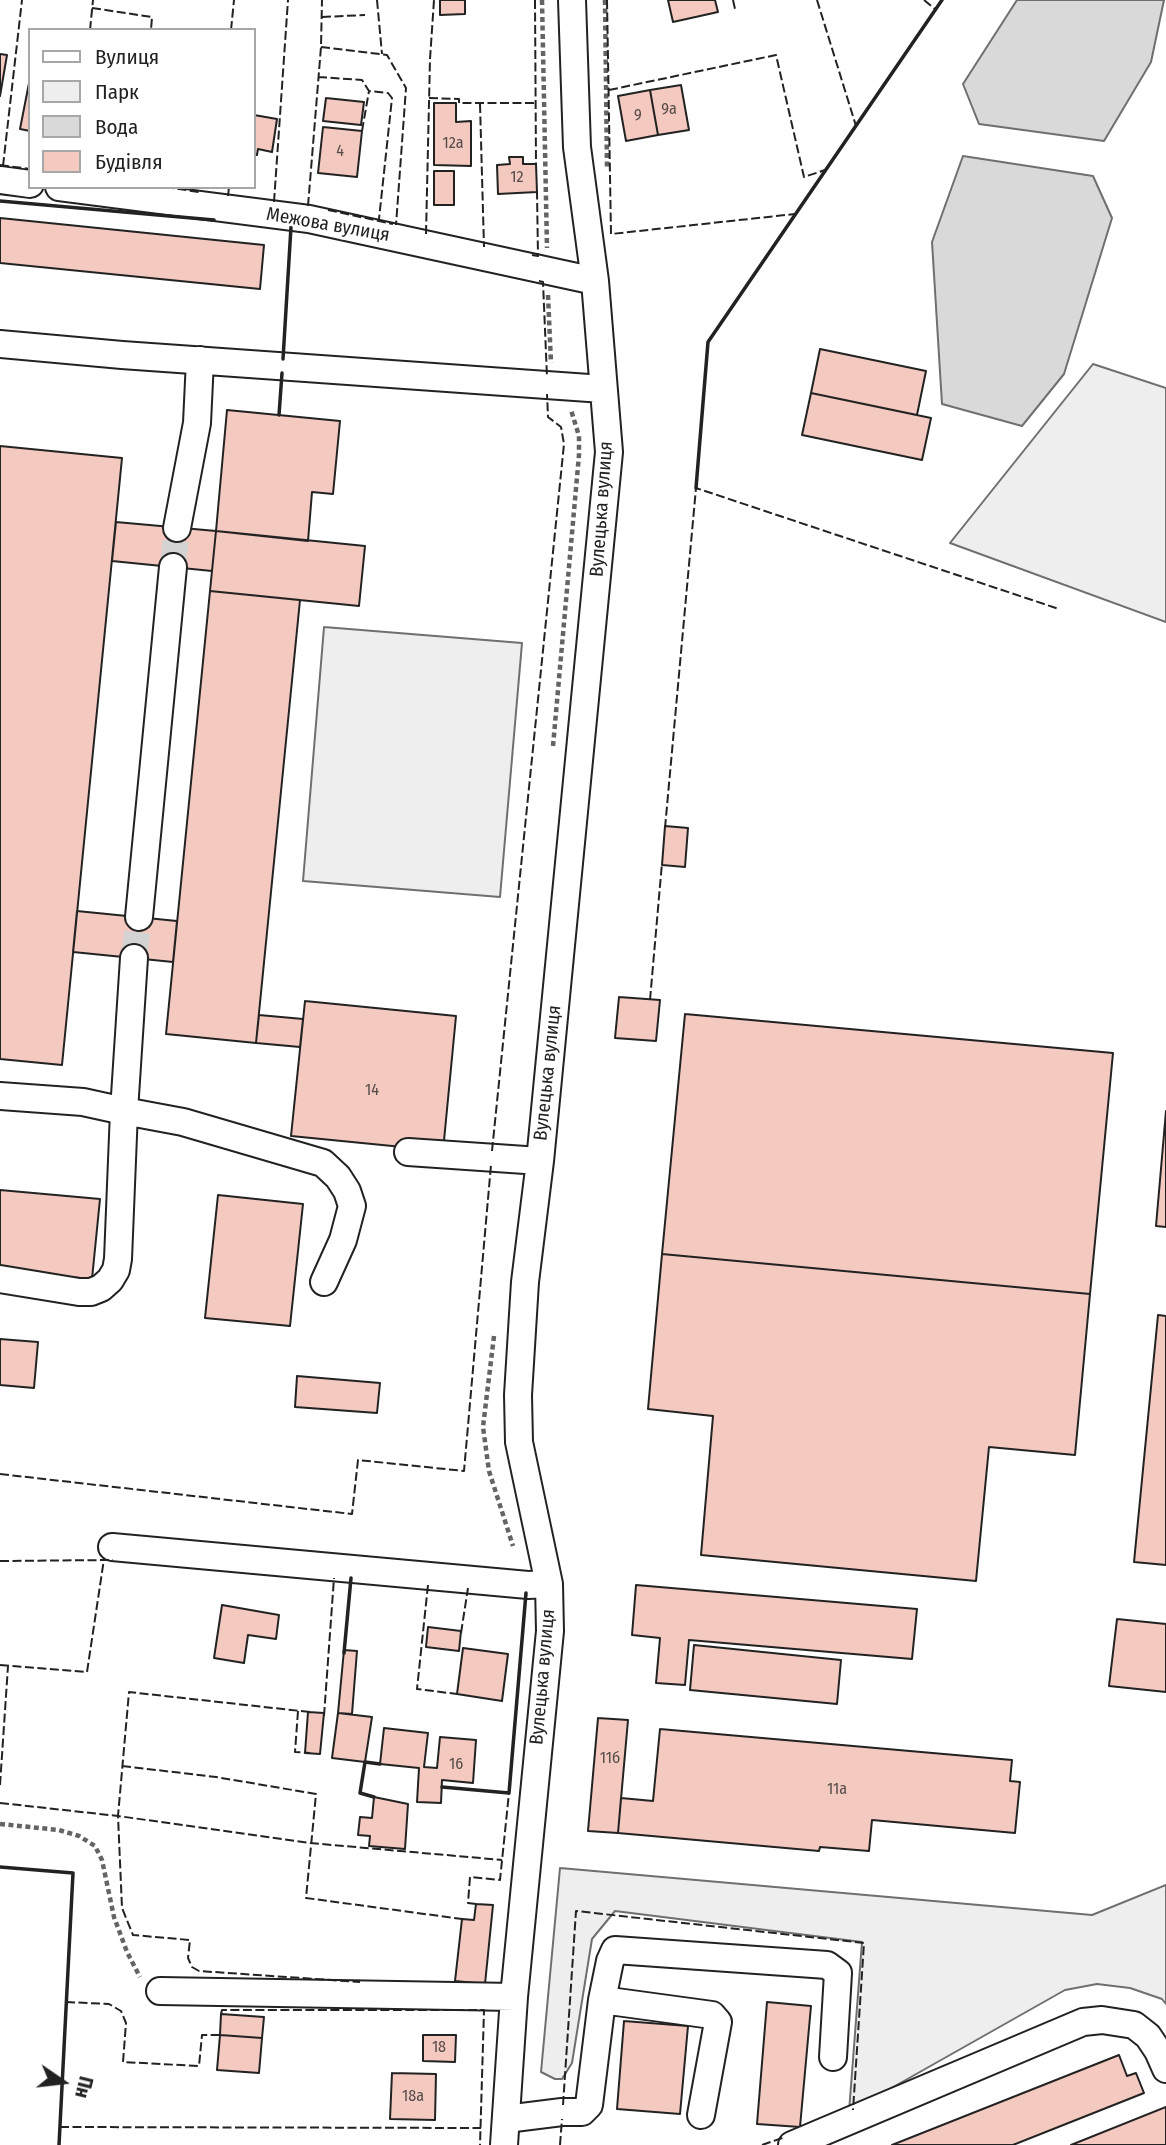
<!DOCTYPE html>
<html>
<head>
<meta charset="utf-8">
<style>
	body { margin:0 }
	#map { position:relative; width:1166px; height:2145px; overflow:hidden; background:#fff; font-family:"Fira Sans Condensed",sans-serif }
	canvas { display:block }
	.legend { position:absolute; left:28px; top:28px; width:228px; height:161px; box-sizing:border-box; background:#fff; border:2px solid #a7a7a7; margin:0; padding:9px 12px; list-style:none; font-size:21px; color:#222 }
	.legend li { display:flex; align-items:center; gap:14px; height:35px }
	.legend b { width:35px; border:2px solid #a7a7a7 }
	.north { position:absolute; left:28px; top:2047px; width:70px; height:70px; -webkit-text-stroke:5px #fff; paint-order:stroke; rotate:104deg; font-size:19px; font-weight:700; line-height:28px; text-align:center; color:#222 }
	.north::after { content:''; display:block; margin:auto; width:24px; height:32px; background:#222; clip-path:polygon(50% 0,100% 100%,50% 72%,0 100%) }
</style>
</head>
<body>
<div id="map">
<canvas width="1166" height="2145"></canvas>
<ul class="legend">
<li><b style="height:9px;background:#fff"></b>Вулиця</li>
<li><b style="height:19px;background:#eee"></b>Парк</li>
<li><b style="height:19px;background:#d9d9d9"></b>Вода</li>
<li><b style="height:19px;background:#f3c9c0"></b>Будівля</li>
</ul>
<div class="north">Пн</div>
</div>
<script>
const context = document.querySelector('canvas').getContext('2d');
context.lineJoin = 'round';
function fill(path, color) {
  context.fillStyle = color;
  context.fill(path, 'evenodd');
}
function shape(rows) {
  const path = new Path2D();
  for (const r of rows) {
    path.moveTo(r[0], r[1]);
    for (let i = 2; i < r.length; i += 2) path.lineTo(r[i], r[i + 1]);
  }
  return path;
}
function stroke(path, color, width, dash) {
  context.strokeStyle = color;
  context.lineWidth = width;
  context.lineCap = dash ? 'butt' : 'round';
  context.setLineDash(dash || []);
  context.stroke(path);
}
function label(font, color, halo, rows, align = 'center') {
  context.font = font + ' "Fira Sans Condensed",sans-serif';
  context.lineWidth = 5;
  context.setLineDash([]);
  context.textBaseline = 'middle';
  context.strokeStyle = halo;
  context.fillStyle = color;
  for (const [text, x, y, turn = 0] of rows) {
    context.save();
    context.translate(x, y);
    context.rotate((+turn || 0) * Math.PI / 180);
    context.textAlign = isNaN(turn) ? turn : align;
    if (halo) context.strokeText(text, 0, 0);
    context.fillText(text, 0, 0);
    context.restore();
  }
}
const green = shape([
	[1093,364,1166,388,1166,622,950,543,1093,364],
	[324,627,522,643,500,897,303,881,324,627],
	[560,1868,1092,1915,1166,1885,1166,2004,1162,1999,1130,1988,1097,1984,1065,1990,849,2112,862,1942,615,1911,592,1939,572,2063,562,2079,555,2079,541,2072,560,1868]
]);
fill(green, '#eee');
stroke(green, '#6f6f6f', 2);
const water = shape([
	[1017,0,1164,0,1151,62,1104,141,979,124,963,84,1017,0],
	[963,156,1093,176,1112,218,1064,374,1022,426,942,404,932,242,963,156]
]);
fill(water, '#d9d9d9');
stroke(water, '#6f6f6f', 2);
const building = shape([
	[440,0,465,0,465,14,440,15,440,0],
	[668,0,715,0,718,12,673,22,668,0],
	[0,54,7,55,0,96,0,54],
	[29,83,30,83,30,131,20,129,29,83],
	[681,85,689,130,658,135,650,90,681,85],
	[650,90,658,135,626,141,618,96,650,90],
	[326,98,364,102,361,125,323,121,326,98],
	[434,103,456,103,456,122,471,121,471,166,434,165,434,103],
	[254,115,277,119,272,152,258,149,257,155,254,154,254,115],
	[323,127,362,131,357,177,318,173,323,127],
	[509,157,523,157,523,164,536,164,537,192,498,194,497,165,510,164,509,157],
	[434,171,454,171,454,205,434,205,434,171],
	[0,218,264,245,260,289,0,263,0,218],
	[820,349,926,371,917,415,811,393,820,349],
	[811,393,931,418,922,460,802,435,811,393],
	[227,410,340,421,333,494,312,492,308,541,216,531,227,410],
	[0,446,122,458,62,1065,0,1059,0,446],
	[116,522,216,531,212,571,112,561,116,522],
	[216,531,365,546,359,606,210,591,216,531],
	[210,591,300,600,256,1043,166,1034,210,591],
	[665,826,688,828,685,867,662,865,665,826],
	[77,911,177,921,173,962,73,952,77,911],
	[619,997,660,1000,656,1041,615,1038,619,997],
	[305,1001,456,1016,443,1151,291,1136,305,1001],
	[685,1014,1113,1053,1090,1294,662,1254,685,1014],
	[259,1015,303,1019,300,1047,256,1043,259,1015],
	[1166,1111,1166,1227,1156,1226,1166,1111],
	[0,1190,100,1199,92,1279,0,1271,0,1190],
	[218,1195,303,1204,290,1326,205,1318,218,1195],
	[662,1254,1090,1294,1075,1455,989,1447,976,1581,701,1555,713,1416,648,1409,662,1254],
	[1158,1315,1166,1316,1166,1565,1134,1562,1158,1315],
	[0,1339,38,1342,34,1388,0,1385,0,1339],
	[297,1376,380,1383,377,1413,295,1407,297,1376],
	[636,1585,917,1609,912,1659,689,1640,685,1685,656,1683,660,1638,632,1635,636,1585],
	[222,1605,279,1615,276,1639,248,1635,244,1663,214,1658,222,1605],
	[1117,1619,1166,1624,1166,1692,1109,1686,1117,1619],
	[428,1627,461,1631,459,1651,426,1647,428,1627],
	[694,1645,841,1660,837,1704,690,1690,694,1645],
	[463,1648,508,1654,502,1701,457,1694,463,1648],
	[344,1650,357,1651,352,1714,338,1713,344,1650],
	[308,1712,324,1713,320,1754,305,1753,308,1712],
	[338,1713,372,1717,365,1762,332,1758,338,1713],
	[598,1718,628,1720,618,1833,588,1831,598,1718],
	[384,1728,428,1733,424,1767,437,1768,440,1737,476,1740,473,1783,442,1780,441,1803,417,1802,419,1768,380,1764,384,1728],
	[660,1729,1012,1760,1010,1781,1020,1782,1015,1833,872,1820,869,1851,820,1847,819,1851,618,1833,621,1798,653,1801,660,1729],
	[374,1797,408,1804,405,1849,369,1846,370,1836,358,1835,360,1817,372,1818,374,1797],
	[476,1904,493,1905,485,1984,455,1981,462,1919,474,1920,476,1904],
	[767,2002,811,2006,800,2127,757,2124,767,2002],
	[221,2014,264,2017,262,2038,220,2035,221,2014],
	[624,2021,688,2026,680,2114,617,2109,624,2021],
	[220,2035,262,2038,259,2073,217,2070,220,2035],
	[423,2035,456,2035,455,2062,423,2061,423,2035],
	[1119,2055,1127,2076,1136,2073,1144,2093,1013,2145,892,2145,1119,2055],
	[392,2073,436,2074,435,2120,390,2119,392,2073],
	[1166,2107,1166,2145,1071,2145,1166,2107]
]);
fill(building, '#f3c9c0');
stroke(building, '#222', 2);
stroke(shape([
	[173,567,177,528],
	[134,958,139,917]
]), '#d3d3d3', 26, [26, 13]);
const minor = shape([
	[0,180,30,184],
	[59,187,309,219,595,281],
	[0,344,122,355,603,389],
	[177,528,197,423,200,360],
	[139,917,173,567],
	[134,958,124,1111,183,1122,323,1163,338,1177,347,1191,352,1206,343,1240,324,1282],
	[0,1096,83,1102,124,1111,118,1259,116,1270,110,1280,101,1288,91,1292,79,1292,0,1279],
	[408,1152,540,1161],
	[112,1547,528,1585,549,1584],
	[160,1991,514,1997],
	[602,2000,712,2015,718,2022,701,2115],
	[506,2119,562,2112,582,2112,589,2105,602,2000,610,1961,615,1950,827,1965,838,1973,833,2057],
	[504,2145,514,1997,550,1631,549,1584,519,1442,518,1395,525,1282,540,1161,609,452,595,281,577,147,572,0],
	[792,2145,1083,2022,1102,2020,1134,2025,1148,2036,1158,2051,1166,2069]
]);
stroke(minor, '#222', 30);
stroke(shape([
	[542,0,547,248],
	[605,0,607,167],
	[548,295,551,363],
	[553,746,579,455,579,436,571,410],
	[494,1336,483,1427,489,1471,513,1546],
	[0,1824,59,1830,79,1836,95,1846,102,1860,114,1917,127,1952,140,1977]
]), '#646464', 4.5, [5, 3.5]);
stroke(minor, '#fff', 26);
stroke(shape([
	[377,0,382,54],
	[535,0,536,164],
	[607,0,611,234,795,214],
	[733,0,735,9],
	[817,0,856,126],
	[924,0,935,9],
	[92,8,152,17,151,30],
	[322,17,365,15],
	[90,30,93,0],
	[231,30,234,0],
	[321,47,387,55,406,88,396,225],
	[318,77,362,80,369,91,388,93,392,98,379,219],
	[609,90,776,55,804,177,825,170],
	[429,98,459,99,459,103,536,103],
	[480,104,484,247],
	[362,131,369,91],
	[0,165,30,169],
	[3,166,22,0],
	[165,187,199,192],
	[228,196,229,187],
	[274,202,288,0],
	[308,206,321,47,322,0],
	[328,210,393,224],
	[426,234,430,59,434,0],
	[532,255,538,256,537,192],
	[539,281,543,282,547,377],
	[665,828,696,488,1059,609],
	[650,1000,662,863],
	[492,1151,564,444,561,427,548,417,547,394],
	[0,1474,352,1514,358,1460,464,1471,491,1165],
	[0,1561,113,1560],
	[428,1585,417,1689,457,1694],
	[461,1633,468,1588],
	[0,1665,87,1672,104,1559],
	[298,1711,295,1752,310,1753],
	[310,1712,129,1692,118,1816,122,1908,133,1935,190,1940,188,1958,192,1967,199,1971,360,1982],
	[324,1716,334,1578],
	[122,1766,216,1777,316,1794,306,1898,462,1919],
	[0,1785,8,1666],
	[0,1803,118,1816,310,1843,502,1860],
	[476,1904,468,1903,470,1877,500,1880,509,1793],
	[66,2002,109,2004,121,2011,126,2023,123,2062,199,2066,202,2035,220,2035],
	[221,2014,222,2010,484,2010,480,2145],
	[563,2105,576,1911,864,1943,853,2110],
	[60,2127,481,2128],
	[560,2145,562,2119],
	[762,2145,785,2137]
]), '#222', 2, [9, 3.5]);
stroke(shape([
	[0,201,214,220],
	[283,359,291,227],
	[279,415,282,373],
	[696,488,708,342,942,0],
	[344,1653,351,1578],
	[442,1787,509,1793,526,1593],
	[374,1797,360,1793,365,1762,380,1764],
	[0,1867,73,1873,59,2145]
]), '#222', 3.5);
label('16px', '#564c4a', null, [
	["9а",669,110],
	["9",638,116],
	["12а",453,144],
	["4",340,152],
	["12",517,178],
	["14",372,1091],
	["11б",610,1759],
	["16",456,1765],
	["11а",837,1790],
	["18",439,2048],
	["18а",413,2097]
]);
label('19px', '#222', '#fff', [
	["Межова вулиця",328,225,10],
	["Вулецька вулиця",602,509,-86],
	["Вулецька вулиця",548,1073,-84],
	["Вулецька вулиця",543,1677,-85]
]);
</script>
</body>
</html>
